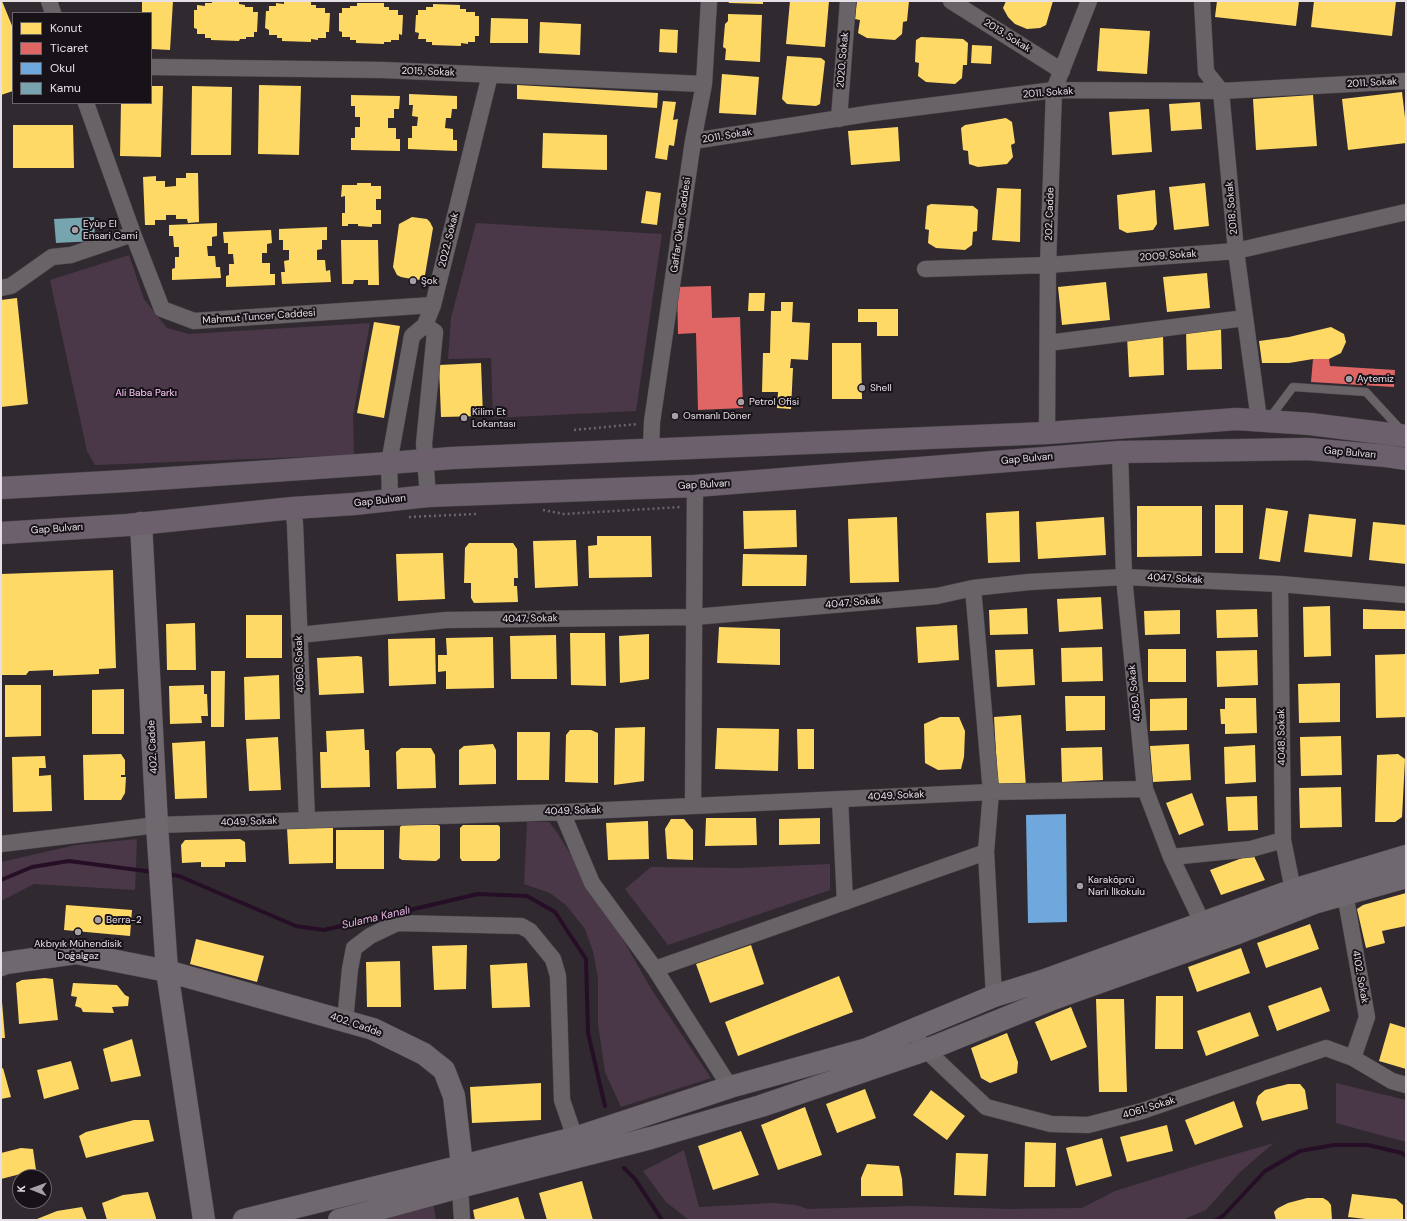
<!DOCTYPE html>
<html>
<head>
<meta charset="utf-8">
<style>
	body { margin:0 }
	#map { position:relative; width:1407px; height:1221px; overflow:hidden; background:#302a30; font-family:"DM Sans",sans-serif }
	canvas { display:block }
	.frame { position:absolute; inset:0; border:2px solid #e6dfe6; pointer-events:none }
	.legend { position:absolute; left:12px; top:12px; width:140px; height:92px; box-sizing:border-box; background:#171217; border:1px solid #6a646a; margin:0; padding:5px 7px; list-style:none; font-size:12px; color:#e6dfe6 }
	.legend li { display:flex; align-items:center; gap:8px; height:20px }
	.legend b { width:20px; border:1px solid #6a646a }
	.north { position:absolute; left:12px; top:1169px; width:40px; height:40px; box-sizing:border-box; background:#171217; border:1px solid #6a646a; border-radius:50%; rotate:271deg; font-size:11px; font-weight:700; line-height:16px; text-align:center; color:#e6dfe6 }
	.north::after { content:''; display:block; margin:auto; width:14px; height:18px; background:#a6a0a6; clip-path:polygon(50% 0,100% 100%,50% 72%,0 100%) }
</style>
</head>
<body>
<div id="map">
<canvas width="1407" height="1221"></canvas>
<div class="frame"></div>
<ul class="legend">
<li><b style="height:11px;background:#ffd966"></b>Konut</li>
<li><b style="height:11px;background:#e06666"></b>Ticaret</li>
<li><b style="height:11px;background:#6fa8dc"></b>Okul</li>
<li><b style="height:11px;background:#76a5af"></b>Kamu</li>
</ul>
<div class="north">K</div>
</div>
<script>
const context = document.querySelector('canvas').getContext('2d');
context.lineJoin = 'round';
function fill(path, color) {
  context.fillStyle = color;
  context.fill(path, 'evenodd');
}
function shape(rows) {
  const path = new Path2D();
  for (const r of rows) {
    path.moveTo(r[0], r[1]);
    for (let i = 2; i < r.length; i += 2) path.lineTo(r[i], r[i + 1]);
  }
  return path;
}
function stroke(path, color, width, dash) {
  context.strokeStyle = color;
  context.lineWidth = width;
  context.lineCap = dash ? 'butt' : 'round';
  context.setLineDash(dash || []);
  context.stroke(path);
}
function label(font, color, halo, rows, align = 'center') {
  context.font = font + ' "DM Sans",sans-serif';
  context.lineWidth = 4;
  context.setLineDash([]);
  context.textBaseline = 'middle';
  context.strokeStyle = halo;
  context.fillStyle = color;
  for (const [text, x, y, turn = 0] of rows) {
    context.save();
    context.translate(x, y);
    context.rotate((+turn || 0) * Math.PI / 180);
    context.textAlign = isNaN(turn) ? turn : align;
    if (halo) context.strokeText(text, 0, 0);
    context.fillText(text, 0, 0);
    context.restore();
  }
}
fill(shape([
	[476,223,662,234,636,411,493,418,491,358,448,359,451,318],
	[129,255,144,299,167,328,189,334,370,323,353,415,354,455,95,465,87,451,50,280],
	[527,822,549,822,556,831,607,912,653,992,711,1078,621,1107,605,1072,598,1024,598,978,593,951,585,929,566,905,550,893,524,884],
	[137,839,135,890,34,884,1,901,1,862,76,845],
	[830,864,830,890,668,945,625,889,651,867,740,868],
	[1336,1083,1406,1100,1406,1142,1336,1123],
	[1274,1143,1240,1172,1206,1210,1182,1220,689,1220,666,1202,643,1171,684,1150,699,1207,773,1203,796,1205,808,1209,911,1206,1008,1209,1082,1208,1115,1191,1205,1163],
	[433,1203,436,1220,375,1220]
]), '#4a3849');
fill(shape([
	[1,1,2,1,13,28,13,91,1,95],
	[142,1,173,1,170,50,151,49,151,13,142,13],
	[212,1,239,1,239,4,245,5,245,7,253,7,253,12,258,12,257,32,254,32,254,37,246,37,246,39,240,39,239,41,211,40,211,38,205,38,205,34,197,34,197,29,194,28,194,10,197,10,197,5,205,6,205,3,212,3],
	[284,1,311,1,311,5,316,5,316,8,325,8,325,13,330,13,329,32,326,32,326,38,318,38,318,40,311,39,311,42,282,41,282,38,277,38,277,35,269,35,269,30,265,28,266,11,269,11,269,6,276,6,276,3,284,4],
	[728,1,763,1,763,4,729,3],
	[790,1,829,1,825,47,786,44],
	[857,1,909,1,907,21,903,22,902,34,895,40,867,38,858,33,860,20,855,19],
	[1006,1,1053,1,1046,25,1040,28,1027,29,1015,24,1008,17,1003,8],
	[1217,1,1299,1,1296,26,1215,17],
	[1314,1,1396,1,1392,36,1311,27],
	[357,3,384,3,384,7,389,7,389,10,398,10,398,15,403,15,402,35,399,34,399,40,391,40,391,42,384,42,384,44,356,43,356,40,350,40,350,37,342,37,342,32,339,31,339,13,342,13,342,8,350,8,350,6,357,6],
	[433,4,460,5,460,9,466,9,466,12,475,12,475,16,479,16,479,36,475,36,475,42,468,42,468,44,461,43,461,46,432,45,432,42,426,42,426,39,418,39,419,33,415,32,416,15,418,15,418,10,426,10,426,7,433,7],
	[728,14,762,15,760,62,725,60,726,49,723,47,725,24,728,21],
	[491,18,528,19,528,43,490,43],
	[540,22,581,24,580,55,539,53],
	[1100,28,1150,31,1147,74,1097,71],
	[660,29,678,30,677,53,659,52],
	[921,37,963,39,968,43,967,65,963,65,962,78,955,84,926,82,918,76,919,63,915,62,916,40],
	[972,45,992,46,991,64,971,63],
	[787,56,821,58,825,61,820,104,816,106,787,104,782,99],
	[722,74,759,77,756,115,719,113],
	[259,85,301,86,299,155,258,154],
	[517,85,658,93,657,108,517,99],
	[151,86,163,86,161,157,120,156,121,103,151,103],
	[192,86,232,87,231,155,191,155],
	[1402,92,1406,126,1406,143,1348,150,1342,99],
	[409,94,457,96,457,109,452,109,451,118,446,118,445,128,453,129,453,140,457,140,457,151,408,149,408,138,412,138,412,126,417,126,418,117,412,116,413,105,409,105],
	[351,95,400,96,399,109,394,109,394,118,388,118,388,128,396,128,396,139,400,139,400,151,351,150,351,138,355,138,355,127,360,127,360,117,355,117,355,106,351,106],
	[1313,95,1317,146,1256,150,1253,99],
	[663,101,676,102,673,120,678,119,674,146,669,145,667,160,655,158],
	[1200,102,1202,129,1171,131,1169,104],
	[1149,109,1152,152,1112,155,1109,112],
	[1006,118,1012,122,1015,143,1011,145,1013,157,1007,164,978,167,969,164,968,151,963,150,961,128,965,125],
	[13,125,73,125,74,168,13,168],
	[898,127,900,161,851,165,848,131],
	[543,133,607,135,607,170,542,168],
	[186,173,198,173,199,222,188,223,187,219,176,219,176,215,166,215,166,220,155,220,155,225,145,225,143,177,156,176,156,181,165,181,165,187,176,186,176,178,186,178],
	[357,183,371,183,371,186,381,186,381,199,376,199,376,210,381,210,381,224,372,224,372,227,358,226,358,224,348,224,348,226,342,226,342,213,345,213,345,196,341,197,342,185,357,185],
	[1205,183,1209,226,1174,230,1169,187],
	[997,188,1021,189,1020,242,992,240],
	[1155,190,1157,224,1153,230,1127,233,1119,229,1117,195],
	[646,191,661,193,657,225,641,223],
	[931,204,973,206,978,210,977,231,973,232,972,245,965,250,936,248,928,243,929,230,925,229,927,206],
	[412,217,427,219,430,222,433,228,425,275,422,279,417,280,401,277,397,275,393,267,399,224],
	[217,223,217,236,212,237,212,246,207,246,208,256,215,256,216,267,220,267,221,278,172,280,172,269,175,268,175,257,179,257,179,247,174,247,173,236,169,236,169,225],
	[327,227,327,240,322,240,322,249,317,250,317,260,325,260,326,271,330,270,331,282,282,284,281,272,285,272,284,261,289,260,289,250,283,250,283,240,279,240,279,229],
	[271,230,272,243,267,244,267,253,262,253,262,263,270,263,270,274,275,274,275,285,226,287,226,276,229,275,229,264,234,264,233,254,228,254,228,243,224,243,223,232],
	[341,240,378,240,379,285,368,285,368,280,354,280,353,284,342,284],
	[1207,273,1210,308,1167,312,1163,277],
	[1106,282,1110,320,1062,325,1058,287],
	[749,293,765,293,764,311,748,311],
	[17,298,28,404,1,407,1,300],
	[781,302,793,302,792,322,810,323,808,360,791,359,790,368,793,368,791,409,777,408,778,392,762,392,763,353,770,353,771,311,781,311],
	[858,309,898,309,898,336,877,336,877,322,858,322],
	[374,322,400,326,384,418,357,413],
	[1331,327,1344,334,1346,342,1341,353,1329,359,1313,359,1289,363,1262,363,1259,341,1289,337],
	[1221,328,1222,369,1187,370,1186,330],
	[1163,335,1164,375,1129,377,1127,336],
	[832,343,861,343,862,399,832,399],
	[481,363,483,416,441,417,439,365],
	[1215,505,1243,505,1243,553,1215,553],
	[1137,506,1202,506,1202,556,1137,557],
	[1266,508,1288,511,1280,562,1259,559],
	[796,510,797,547,744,549,743,511],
	[1019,511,1020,562,988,563,986,513],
	[1309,514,1356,519,1352,557,1304,552],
	[897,517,899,582,850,583,848,519],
	[1104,517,1106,555,1038,559,1036,522],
	[1373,522,1406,525,1406,564,1369,560],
	[597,536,651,536,652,577,589,578,588,546,597,545],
	[576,540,578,586,535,588,533,541],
	[469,543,513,543,517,549,518,578,514,578,514,586,517,586,518,602,474,603,471,598,471,583,464,583,465,548],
	[443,553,445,599,398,601,396,554],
	[743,554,807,555,806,586,742,586],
	[113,570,116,668,99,669,99,674,53,676,53,670,29,671,26,675,1,675,1,574],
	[1101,597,1103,629,1059,632,1057,599],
	[1330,606,1331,656,1304,657,1303,607],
	[1027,608,1028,634,990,635,989,610],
	[1257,609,1258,637,1217,638,1216,610],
	[1363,609,1406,611,1406,629,1363,629],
	[1180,610,1180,634,1145,635,1144,611],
	[246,615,282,615,282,658,246,658],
	[195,623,196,670,167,670,166,624],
	[957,625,959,660,918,663,916,627],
	[719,627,780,629,780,665,717,663],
	[570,633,605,633,606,686,571,685],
	[649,634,649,679,620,683,619,636],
	[556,635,557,679,511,679,510,636],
	[493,637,494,688,446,689,446,671,438,672,438,655,447,655,446,638],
	[435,638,436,684,389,686,388,639],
	[1102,647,1103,681,1062,682,1061,648],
	[1033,649,1035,685,997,687,995,650],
	[1148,649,1186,649,1186,682,1148,682],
	[1257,650,1258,685,1217,687,1216,651],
	[1406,654,1406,717,1376,718,1375,655],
	[358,656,362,657,364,693,319,695,317,658],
	[211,671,225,671,224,727,211,727],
	[279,675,280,719,245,720,244,677],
	[1340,683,1340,722,1299,723,1298,684],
	[5,685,41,685,41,736,5,737],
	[204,685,204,694,207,694,208,716,201,716,202,723,170,724,169,686],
	[124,689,124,734,92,734,92,690],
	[1065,696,1105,696,1105,730,1066,731],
	[1187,698,1187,730,1150,731,1150,699],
	[1225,698,1256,698,1257,733,1225,734,1225,724,1221,724,1220,709,1225,709],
	[1021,715,1026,787,998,788,994,717],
	[940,717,959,717,965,731,964,757,961,769,938,770,925,763,924,724],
	[645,727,644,781,614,785,615,728],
	[717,728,779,729,778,771,715,769],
	[364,729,365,750,369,750,370,787,321,788,320,752,327,752,326,731],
	[797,729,814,729,814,769,798,769],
	[570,730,591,730,598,733,598,783,565,782,566,735],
	[517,732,550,732,549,780,517,780],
	[1341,736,1342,775,1301,776,1300,737],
	[278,737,281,790,249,791,246,739],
	[205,741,207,798,175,799,172,743],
	[493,744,496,750,496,784,459,785,459,750,464,746],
	[1189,744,1191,780,1153,782,1150,746],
	[1255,745,1256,782,1225,784,1224,747],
	[1102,747,1103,780,1062,782,1061,748],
	[401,748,431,748,435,755,436,788,397,789,396,752],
	[121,754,125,760,125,775,121,775,121,777,126,777,125,793,121,800,84,800,83,755],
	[1398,754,1405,759,1402,817,1395,822,1375,822,1377,755],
	[45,756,46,768,39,768,39,776,51,775,52,811,13,812,12,757],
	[1341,787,1342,827,1300,828,1299,788],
	[1192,793,1204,825,1179,835,1166,803],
	[1257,796,1258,830,1228,831,1226,797],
	[706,818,756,818,757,845,705,846],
	[820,818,820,844,779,845,779,819],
	[671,819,684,819,693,830,693,860,667,859,665,829],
	[648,821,649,859,608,860,606,823],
	[403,824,438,825,440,826,440,858,436,861,402,860,399,858,400,827],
	[333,825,333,863,289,864,287,828],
	[463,825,498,825,500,827,500,858,496,861,462,861,460,858,460,828],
	[336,830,384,830,384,869,336,869],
	[240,839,245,842,246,862,225,862,225,867,201,867,201,862,182,863,181,845,185,840],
	[1253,854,1265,880,1221,895,1210,870],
	[1406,893,1406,926,1382,931,1385,943,1366,948,1357,909,1363,905],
	[66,905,132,910,130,936,64,930],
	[1310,924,1319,949,1266,968,1257,943],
	[196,939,264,956,257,982,190,964],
	[467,945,466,989,434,990,432,946],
	[751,945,764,984,710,1003,696,964],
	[1241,948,1250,973,1197,992,1188,967],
	[400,961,401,1007,367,1007,366,962],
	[527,963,530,1007,492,1008,490,965],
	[839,976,853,1012,738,1056,725,1022],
	[45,978,53,979,58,1020,19,1024,16,983,22,980],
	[73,983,117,985,125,995,129,997,128,1006,112,1007,114,1013,83,1012,81,1008,75,1006,77,997,71,996],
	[1321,987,1330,1011,1277,1031,1268,1006],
	[1156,996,1183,996,1183,1049,1155,1049],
	[1096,999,1124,999,1127,1092,1099,1092],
	[1,1002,2,1002,5,1038,1,1038],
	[1071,1007,1087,1047,1051,1061,1035,1022],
	[1250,1012,1259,1036,1206,1056,1197,1031],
	[1390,1023,1406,1028,1406,1069,1379,1061],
	[1007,1033,1018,1062,1017,1073,990,1083,981,1078,971,1048],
	[132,1039,141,1076,111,1082,103,1049],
	[71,1061,79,1089,44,1099,37,1070],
	[3,1068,11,1097,1,1099,1,1069],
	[541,1083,541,1120,472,1123,470,1087],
	[1288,1084,1300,1084,1305,1090,1308,1109,1262,1121,1256,1103,1258,1096,1265,1090],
	[865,1089,876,1118,837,1133,826,1104],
	[931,1090,965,1116,947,1140,913,1115],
	[1234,1101,1243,1127,1195,1145,1185,1120],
	[805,1107,822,1155,778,1170,761,1125],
	[134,1120,149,1120,154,1141,86,1158,79,1136,86,1132],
	[1167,1125,1173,1151,1127,1162,1120,1137],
	[741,1131,759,1175,713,1190,698,1146],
	[1102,1138,1112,1176,1076,1186,1066,1148],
	[1025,1142,1056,1143,1055,1187,1024,1187],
	[21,1148,33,1149,36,1170,1,1179,1,1153],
	[956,1153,988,1154,986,1196,954,1195],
	[867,1164,899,1166,902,1179,903,1196,861,1196,861,1178],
	[582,1181,593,1220,547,1220,539,1193],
	[148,1192,156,1218,156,1220,107,1220,102,1203,123,1195],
	[1352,1194,1396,1199,1403,1205,1403,1220,1375,1220,1348,1217],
	[518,1197,525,1220,475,1220,473,1210],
	[1307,1198,1323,1198,1328,1201,1331,1205,1332,1220,1276,1220,1274,1212,1278,1208,1288,1203],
	[82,1207,87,1220,37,1220,37,1219,57,1211]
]), '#ffd966');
fill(shape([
	[711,286,712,318,740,317,743,408,698,410,696,333,678,334,677,287],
	[1313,359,1329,359,1330,366,1395,370,1394,387,1311,382]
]), '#e06666');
fill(shape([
	[1066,814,1067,922,1028,923,1026,815]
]), '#6fa8dc');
fill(shape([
	[94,217,95,241,56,243,54,219]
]), '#76a5af');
stroke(shape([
	[167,874,179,876,296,926,324,930,478,894,527,896,555,912,586,959,588,1033,605,1106],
	[1,880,32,867,69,861,153,872],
	[624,1168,635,1179,662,1220],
	[1216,1220,1223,1216,1265,1171,1300,1151,1334,1145,1368,1145,1402,1153,1406,1156]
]), '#260f26', 4);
const lane = shape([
	[1269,419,1293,387,1366,392,1401,430]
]);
const street = shape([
	[49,1,53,13],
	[951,1,1062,71],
	[1202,1,1206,72,1221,91,1236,251,1259,420],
	[151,67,383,70,704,84],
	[86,103,133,234,162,309,194,321,433,305],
	[839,119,848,1],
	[693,141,873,113,1054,90,1221,91,1406,81],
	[925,269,1048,265,1236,251,1406,212],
	[1,288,11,286,52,257,71,255,133,234],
	[1048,343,1245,318],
	[1047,433,1048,265,1054,90,1089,1],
	[651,449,652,422,693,141,704,84,709,1],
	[1120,452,1124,577,1145,789,1171,857,1202,922],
	[428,496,424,444,435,332,425,325,433,305,490,75],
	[390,499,389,463,412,336,425,325],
	[293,508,295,524,307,820],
	[1280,584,1283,840,1293,890],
	[973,588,991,792,986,852,994,996],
	[299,635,446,620,694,617,937,596,973,588,1029,582,1124,577,1280,584,1406,595],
	[840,799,845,902],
	[693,806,695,486],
	[562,812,592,883,655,969,730,1087],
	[1,844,157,825,565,812,991,792,1145,789],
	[1171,857,1251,849,1283,840],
	[1345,894,1367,1017,1353,1058],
	[655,969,986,852],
	[345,1021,350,969,354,948,370,936,397,923,521,926,530,931,553,959,558,976,562,1100,575,1138],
	[920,1042,926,1050,986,1107,1051,1124,1088,1125,1142,1111,1326,1048,1353,1058,1392,1081,1406,1085],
	[460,1187,462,1220]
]);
const secondary = shape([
	[141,523,157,825,167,971,204,1220],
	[1,965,6,963,76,953,167,971,373,1029,424,1054,444,1070,454,1096,462,1165],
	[244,1220,575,1138,730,1087,867,1049,994,996,1042,981,1293,890,1406,856],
	[339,1220,460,1187,651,1138,761,1106,934,1047,1050,1000,1235,934,1314,903,1406,877]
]);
const highway = shape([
	[1,488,126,481,389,463,452,458,1047,433,1237,419,1310,424,1406,436],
	[1,533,128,525,293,508,354,504,428,496,695,486,1120,452,1307,449,1386,456,1406,459]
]);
stroke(lane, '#4d484d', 9);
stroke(street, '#4d484d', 17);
stroke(secondary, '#4d484d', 23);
stroke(highway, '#4d484d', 23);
stroke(shape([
	[574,430,638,424],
	[543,510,564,514,681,507],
	[409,517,476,514]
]), '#6a666a', 2.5, [2, 3]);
stroke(lane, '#676367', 8);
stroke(street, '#676367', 16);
stroke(secondary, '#70686f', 22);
stroke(highway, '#6c606c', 22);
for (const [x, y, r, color] of [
	[75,230,4,"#a6a0a6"],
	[413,281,4,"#a6a0a6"],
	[1349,379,4,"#a6a0a6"],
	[862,388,4,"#a6a0a6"],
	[741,402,4,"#a6a0a6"],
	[675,416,4,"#a6a0a6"],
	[464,418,4,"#a6a0a6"],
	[1080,886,4,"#a6a0a6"],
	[98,920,4,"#a6a0a6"],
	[78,932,4,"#a6a0a6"]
]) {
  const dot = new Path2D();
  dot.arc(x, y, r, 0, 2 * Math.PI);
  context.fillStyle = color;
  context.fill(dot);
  stroke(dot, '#171217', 1.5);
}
label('10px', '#e6dfe6', '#171217', [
	["2013. Sokak",1007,36,32],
	["2020. Sokak",843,60,-85],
	["2015. Sokak",428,72,2],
	["2011. Sokak",1372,83,-3],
	["2011. Sokak",1048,93,-4],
	["2011. Sokak",727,136,-9],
	["2018. Sokak",1232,208,-95],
	["202. Cadde",1050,214,-88],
	["Gaffar Okan Caddesi",681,225,-82],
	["2022. Sokak",449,240,-76],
	["2009. Sokak",1168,256,-4],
	["Mahmut Tuncer Caddesi",259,317,-4],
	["Gap Bulvarı",1350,453,5],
	["Gap Bulvarı",1027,459,-5],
	["Gap Bulvarı",704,485,-3],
	["Gap Bulvarı",380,501,-6],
	["Gap Bulvarı",57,529,-4],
	["4047. Sokak",1175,579,3],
	["4047. Sokak",853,603,-5],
	["4047. Sokak",530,619,-1],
	["4060. Sokak",300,664,-92],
	["4050. Sokak",1135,693,-96],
	["4048. Sokak",1282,737,-91],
	["402. Cadde",153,747,-93],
	["4049. Sokak",896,796,-3],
	["4049. Sokak",573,811,-2],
	["4049. Sokak",249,822,-2],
	["4102. Sokak",1360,977,80],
	["402. Cadde",356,1025,19],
	["4061. Sokak",1149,1108,-17]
]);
label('10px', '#e6dfe6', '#171217', [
	["Eyüp El",83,224],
	["Ensari Cami",83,236],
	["Şok",421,281],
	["Aytemiz",1357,379],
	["Shell",870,388],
	["Petrol Ofisi",749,402],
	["Kilim Et",472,412],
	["Lokantası",472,424],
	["Osmanlı Döner",683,416],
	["Karaköprü",1088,880],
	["Narlı İlkokulu",1088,892],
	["Berra-2",106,920],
	["Akbıyık Mühendisik",78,944,"center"],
	["Doğalgaz",78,956,"center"]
], 'left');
label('10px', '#fec9fc', '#171217', [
	["Ali Baba Parkı",146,393]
]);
label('italic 11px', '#e5b1e2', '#171217', [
	["Sulama Kanalı",376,918,-13]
]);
</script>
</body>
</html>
